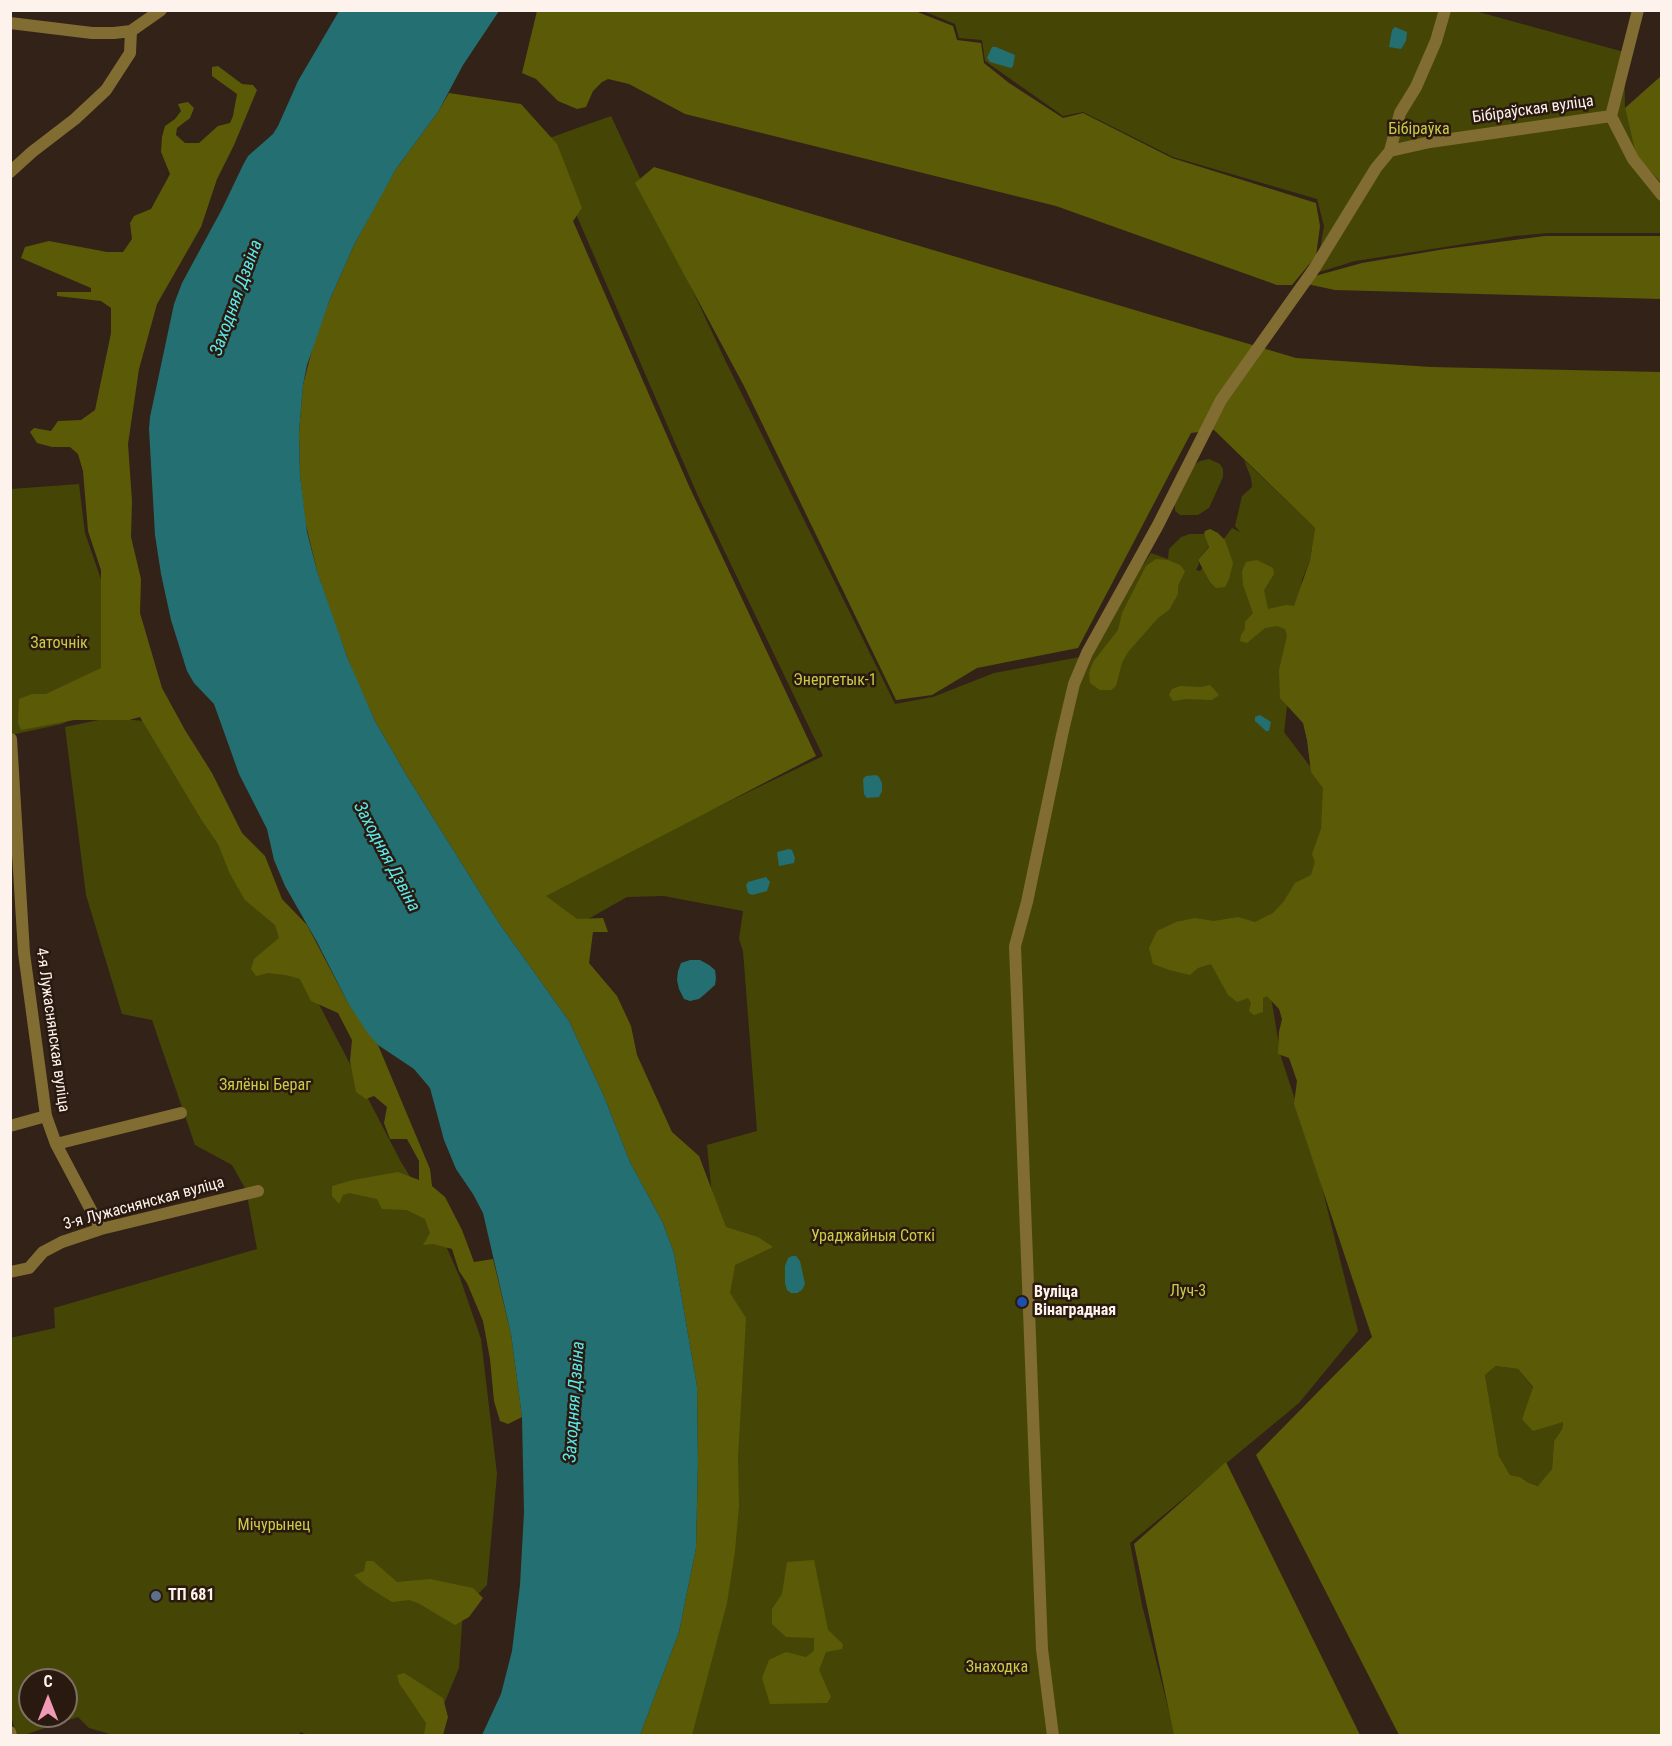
<!DOCTYPE html>
<html>
<head>
<meta charset="utf-8">
<style>
	body { margin:0 }
	#map { position:relative; width:1672px; height:1746px; overflow:hidden; background:#332218; font-family:"Roboto Condensed",sans-serif }
	canvas { display:block }
	.frame { position:absolute; inset:0; border:12px solid #fef2ec; pointer-events:none }
	.north { position:absolute; left:18px; top:1668px; width:60px; height:60px; box-sizing:border-box; background:#29190f; border:2px solid #7e7067; border-radius:50%; rotate:0deg; font-size:16px; font-weight:700; line-height:24px; text-align:center; color:#fef2ec }
	.north::after { content:''; display:block; margin:auto; width:21px; height:27px; background:#f09ab5; clip-path:polygon(50% 0,100% 100%,50% 72%,0 100%) }
</style>
</head>
<body>
<div id="map">
<canvas width="1672" height="1746"></canvas>
<div class="frame"></div>
<div class="north">С</div>
</div>
<script>
const context = document.querySelector('canvas').getContext('2d');
context.lineJoin = 'round';
function fill(path, color) {
  context.fillStyle = color;
  context.fill(path, 'evenodd');
}
function shape(rows) {
  const path = new Path2D();
  for (const r of rows) {
    path.moveTo(r[0], r[1]);
    for (let i = 2; i < r.length; i += 2) path.lineTo(r[i], r[i + 1]);
  }
  return path;
}
function stroke(path, color, width, dash) {
  context.strokeStyle = color;
  context.lineWidth = width;
  context.lineCap = dash ? 'butt' : 'round';
  context.setLineDash(dash || []);
  context.stroke(path);
}
function label(font, color, halo, rows, align = 'center') {
  context.font = font + ' "Roboto Condensed",sans-serif';
  context.lineWidth = 5;
  context.setLineDash([]);
  context.textBaseline = 'middle';
  context.strokeStyle = halo;
  context.fillStyle = color;
  for (const [text, x, y, turn = 0] of rows) {
    context.save();
    context.translate(x, y);
    context.rotate((+turn || 0) * Math.PI / 180);
    context.textAlign = isNaN(turn) ? turn : align;
    if (halo) context.strokeText(text, 0, 0);
    context.fillText(text, 0, 0);
    context.restore();
  }
}
fill(shape([
	[923,11,1475,11,1624,52,1625,108,1636,155,1661,186,1661,233,1548,233,1515,236,1355,261,1316,273,1324,226,1317,199,1173,157,1083,112,1063,116,985,61,982,40,959,38,955,24],
	[611,116,726,362,895,704,933,697,994,673,1080,657,1151,553,1168,559,1169,549,1181,537,1190,534,1204,534,1209,546,1198,560,1199,564,1196,570,1200,571,1232,528,1240,532,1235,526,1242,496,1252,487,1251,478,1244,460,1315,528,1310,560,1302,580,1284,732,1325,786,1318,875,1265,961,1281,1057,1315,1160,1358,1331,1299,1403,1130,1543,1142,1605,1175,1735,691,1735,736,1438,707,1145,757,1131,743,951,739,939,743,911,664,896,627,897,581,923,533,896,823,756,698,496,544,140],
	[1209,459,1220,464,1223,469,1223,477,1209,508,1198,515,1180,515,1175,511,1175,504,1194,465,1200,461],
	[79,484,85,533,106,594,110,658,95,707,62,724,11,735,11,489],
	[108,718,145,721,272,914,401,1162,429,1207,460,1278,481,1339,497,1474,487,1585,463,1609,459,1668,431,1735,311,1736,300,1732,299,1736,113,1735,89,1728,78,1717,24,1735,16,1735,10,1711,10,1338,55,1328,54,1308,257,1249,246,1190,232,1165,195,1145,152,1020,122,1014,86,895,65,727],
	[30,1680,66,1680,66,1716,30,1716],
	[1496,1366,1518,1369,1533,1388,1522,1419,1555,1423,1563,1421,1562,1429,1554,1441,1552,1469,1539,1486,1529,1483,1520,1477,1510,1475,1499,1456,1485,1375]
]), '#454605');
fill(shape([
	[537,11,915,11,953,26,957,40,981,43,984,63,1009,83,1063,118,1083,113,1172,158,1316,203,1320,226,1316,256,1292,285,1277,285,1056,206,685,114,629,84,608,79,602,82,593,91,586,107,577,109,558,101,536,79,522,73],
	[218,66,242,84,253,85,257,90,234,145,217,179,201,227,157,304,139,369,128,444,132,501,131,537,141,579,140,613,162,688,185,730,212,773,242,833,265,856,282,899,307,925,348,1003,378,1045,430,1169,432,1186,445,1197,462,1230,474,1262,493,1259,511,1334,522,1417,508,1424,500,1421,494,1401,490,1359,483,1321,467,1283,459,1271,452,1249,433,1244,423,1245,430,1233,425,1219,407,1210,382,1209,377,1199,349,1193,343,1195,339,1204,332,1196,332,1186,353,1180,398,1172,419,1180,419,1161,407,1139,390,1139,384,1123,387,1107,374,1096,366,1099,356,1092,350,1061,352,1040,338,1013,311,1001,300,979,286,975,268,973,256,976,251,969,254,959,279,938,275,925,245,900,230,874,218,844,201,819,140,717,129,720,74,720,21,730,18,723,19,699,32,694,46,694,101,668,101,570,88,531,83,471,78,454,70,447,52,447,37,443,30,432,34,428,51,431,58,421,81,420,95,410,111,333,111,308,101,301,57,296,57,292,91,292,91,288,21,258,25,247,49,241,107,252,123,252,132,239,130,223,134,216,151,209,170,174,161,152,162,137,165,126,175,119,181,111,178,104,188,102,194,108,190,118,177,128,176,135,185,143,199,143,218,126,230,123,233,116,237,94,212,76,212,67],
	[1661,76,1661,183,1636,155,1625,108],
	[449,93,521,104,557,144,582,208,573,221,689,486,816,756,546,896,577,919,603,918,608,932,593,932,589,963,617,996,631,1026,637,1055,672,1132,699,1156,726,1227,758,1237,773,1247,735,1265,730,1293,746,1318,738,1457,739,1506,735,1551,727,1603,692,1735,640,1735,679,1632,696,1548,698,1463,697,1386,674,1253,663,1223,630,1162,603,1094,569,1021,499,923,407,776,375,721,354,675,336,628,317,571,305,521,300,475,299,432,303,385,314,342,330,299,354,245,380,197,396,169,438,112],
	[654,167,1296,358,1431,367,1661,372,1661,1735,1399,1735,1256,1455,1372,1337,1294,1104,1297,1081,1289,1058,1278,1054,1279,1032,1282,1019,1279,1009,1267,996,1263,998,1263,1012,1254,1015,1249,1011,1251,1003,1248,998,1237,1002,1228,995,1211,964,1198,968,1190,975,1169,970,1153,964,1149,948,1157,931,1176,922,1195,918,1214,921,1238,917,1255,922,1273,913,1284,901,1295,883,1311,875,1315,862,1312,854,1321,829,1323,788,1311,772,1307,740,1303,723,1280,698,1279,670,1287,636,1285,629,1277,626,1265,628,1247,643,1240,641,1241,635,1245,629,1245,622,1253,613,1243,585,1242,571,1246,562,1257,560,1273,568,1274,574,1264,590,1268,609,1286,605,1294,606,1310,560,1315,528,1214,430,1191,433,1078,648,977,668,932,695,896,700,744,386,635,183],
	[1496,1366,1518,1369,1533,1387,1522,1419,1533,1431,1563,1422,1562,1429,1554,1441,1552,1469,1538,1486,1529,1483,1520,1477,1510,1475,1499,1456,1485,1375],
	[1545,236,1661,236,1661,299,1335,290,1307,284,1315,276,1362,263,1445,249],
	[1210,529,1218,533,1225,540,1233,563,1229,579,1225,587,1216,588,1210,582,1198,560,1209,547,1204,534,1205,531],
	[1156,559,1168,560,1180,565,1185,571,1178,586,1178,594,1169,610,1158,618,1128,652,1122,663,1116,686,1111,690,1100,690,1090,683,1089,673,1093,662,1118,630,1122,613,1146,566],
	[1210,685,1219,695,1212,700,1186,699,1173,701,1169,695,1172,689,1180,686,1201,687],
	[1226,1462,1360,1735,1174,1735,1134,1544],
	[814,1560,828,1630,843,1644,842,1649,826,1652,819,1670,831,1697,827,1703,770,1704,762,1678,769,1660,786,1652,806,1657,814,1651,814,1638,786,1637,772,1624,772,1609,782,1594,787,1562],
	[366,1561,373,1561,397,1582,430,1579,473,1588,483,1598,469,1617,455,1625,418,1603,409,1600,392,1602,365,1585,354,1575,364,1571],
	[404,1673,443,1698,448,1717,443,1735,424,1735,426,1723,399,1683,397,1675]
]), '#5b5b07');
fill(shape([
	[339,11,499,11,463,65,438,112,396,169,354,245,330,299,307,365,303,385,299,432,300,475,307,532,317,571,347,657,375,721,407,776,499,923,569,1021,603,1094,630,1162,663,1223,674,1253,697,1386,698,1463,696,1548,679,1632,640,1735,482,1735,501,1694,512,1651,520,1585,524,1512,522,1417,511,1334,483,1213,473,1194,456,1169,444,1140,430,1088,414,1069,378,1045,367,1032,348,1003,317,942,285,886,274,860,267,829,239,774,214,704,194,683,187,671,171,620,161,574,155,535,149,429,150,417,174,304,182,283,222,209,243,165,248,156,273,134,278,126,298,81],
	[1395,27,1407,32,1406,41,1401,49,1389,47,1392,30],
	[992,47,996,47,1015,55,1013,66,1011,68,990,62,987,58],
	[1260,715,1271,722,1269,731,1266,731,1255,721,1255,717],
	[876,775,879,777,882,783,882,791,879,797,867,798,864,794,863,779,866,776],
	[789,849,792,850,795,858,794,863,779,866,777,852],
	[766,877,770,882,767,891,752,895,748,893,746,885,748,882],
	[690,960,700,960,709,965,715,970,716,978,715,985,705,994,699,999,690,1001,684,999,679,989,677,980,678,971,681,963],
	[792,1256,796,1256,800,1261,805,1284,802,1290,797,1293,791,1293,787,1290,785,1283,785,1266,788,1258]
]), '#236f71');
stroke(shape([
	[1638,10,1611,116,1633,159,1662,195],
	[10,23,92,33,114,33,131,31,161,10],
	[1390,151,1430,142,1611,116],
	[10,172,32,152,75,119,106,90,130,53,131,31],
	[11,739,24,953,46,1116,56,1144,101,1229],
	[10,1126,46,1116],
	[56,1144,181,1113],
	[10,1272,29,1268,43,1252,62,1242,101,1229,258,1191],
	[10,1732,11,1736],
	[1053,1736,1042,1649,1015,946,1027,902,1062,735,1074,684,1087,653,1158,525,1221,400,1314,269,1376,168,1390,151,1400,113,1416,87,1436,41,1445,10]
]), '#816c32', 12);
for (const [x, y, r, color] of [
	[1022,1302,6,"#1a4fb4"],
	[156,1596,6,"#5c6f8a"]
]) {
  const dot = new Path2D();
  dot.arc(x, y, r, 0, 2 * Math.PI);
  context.fillStyle = color;
  context.fill(dot);
  stroke(dot, '#29190f', 2);
}
label('16px', '#fef2ec', '#29190f', [
	["Бібіраўская вуліца",1533,110,-8],
	["4-я Лужаснянская вуліца",52,1030,82],
	["3-я Лужаснянская вуліца",144,1204,-15]
]);
label('16px', '#cacc48', '#29190f', [
	["Бібіраўка",1419,130],
	["Заточнік",59,644],
	["Энергетык-1",835,681],
	["Зялёны Бераг",265,1086],
	["Ураджайныя Соткі",873,1237],
	["Луч-3",1188,1292],
	["Мічурынец",274,1526],
	["Знаходка",997,1668]
]);
label('bold 16px', '#fef2ec', '#29190f', [
	["Вуліца",1034,1293],
	["Вінаградная",1034,1311],
	["ТП 681",168,1596]
], 'left');
label('italic 18px', '#5ae8eb', '#29190f', [
	["Заходняя Дзвіна",237,298,-70],
	["Заходняя Дзвіна",386,857,62],
	["Заходняя Дзвіна",575,1402,-86]
]);
</script>
</body>
</html>
